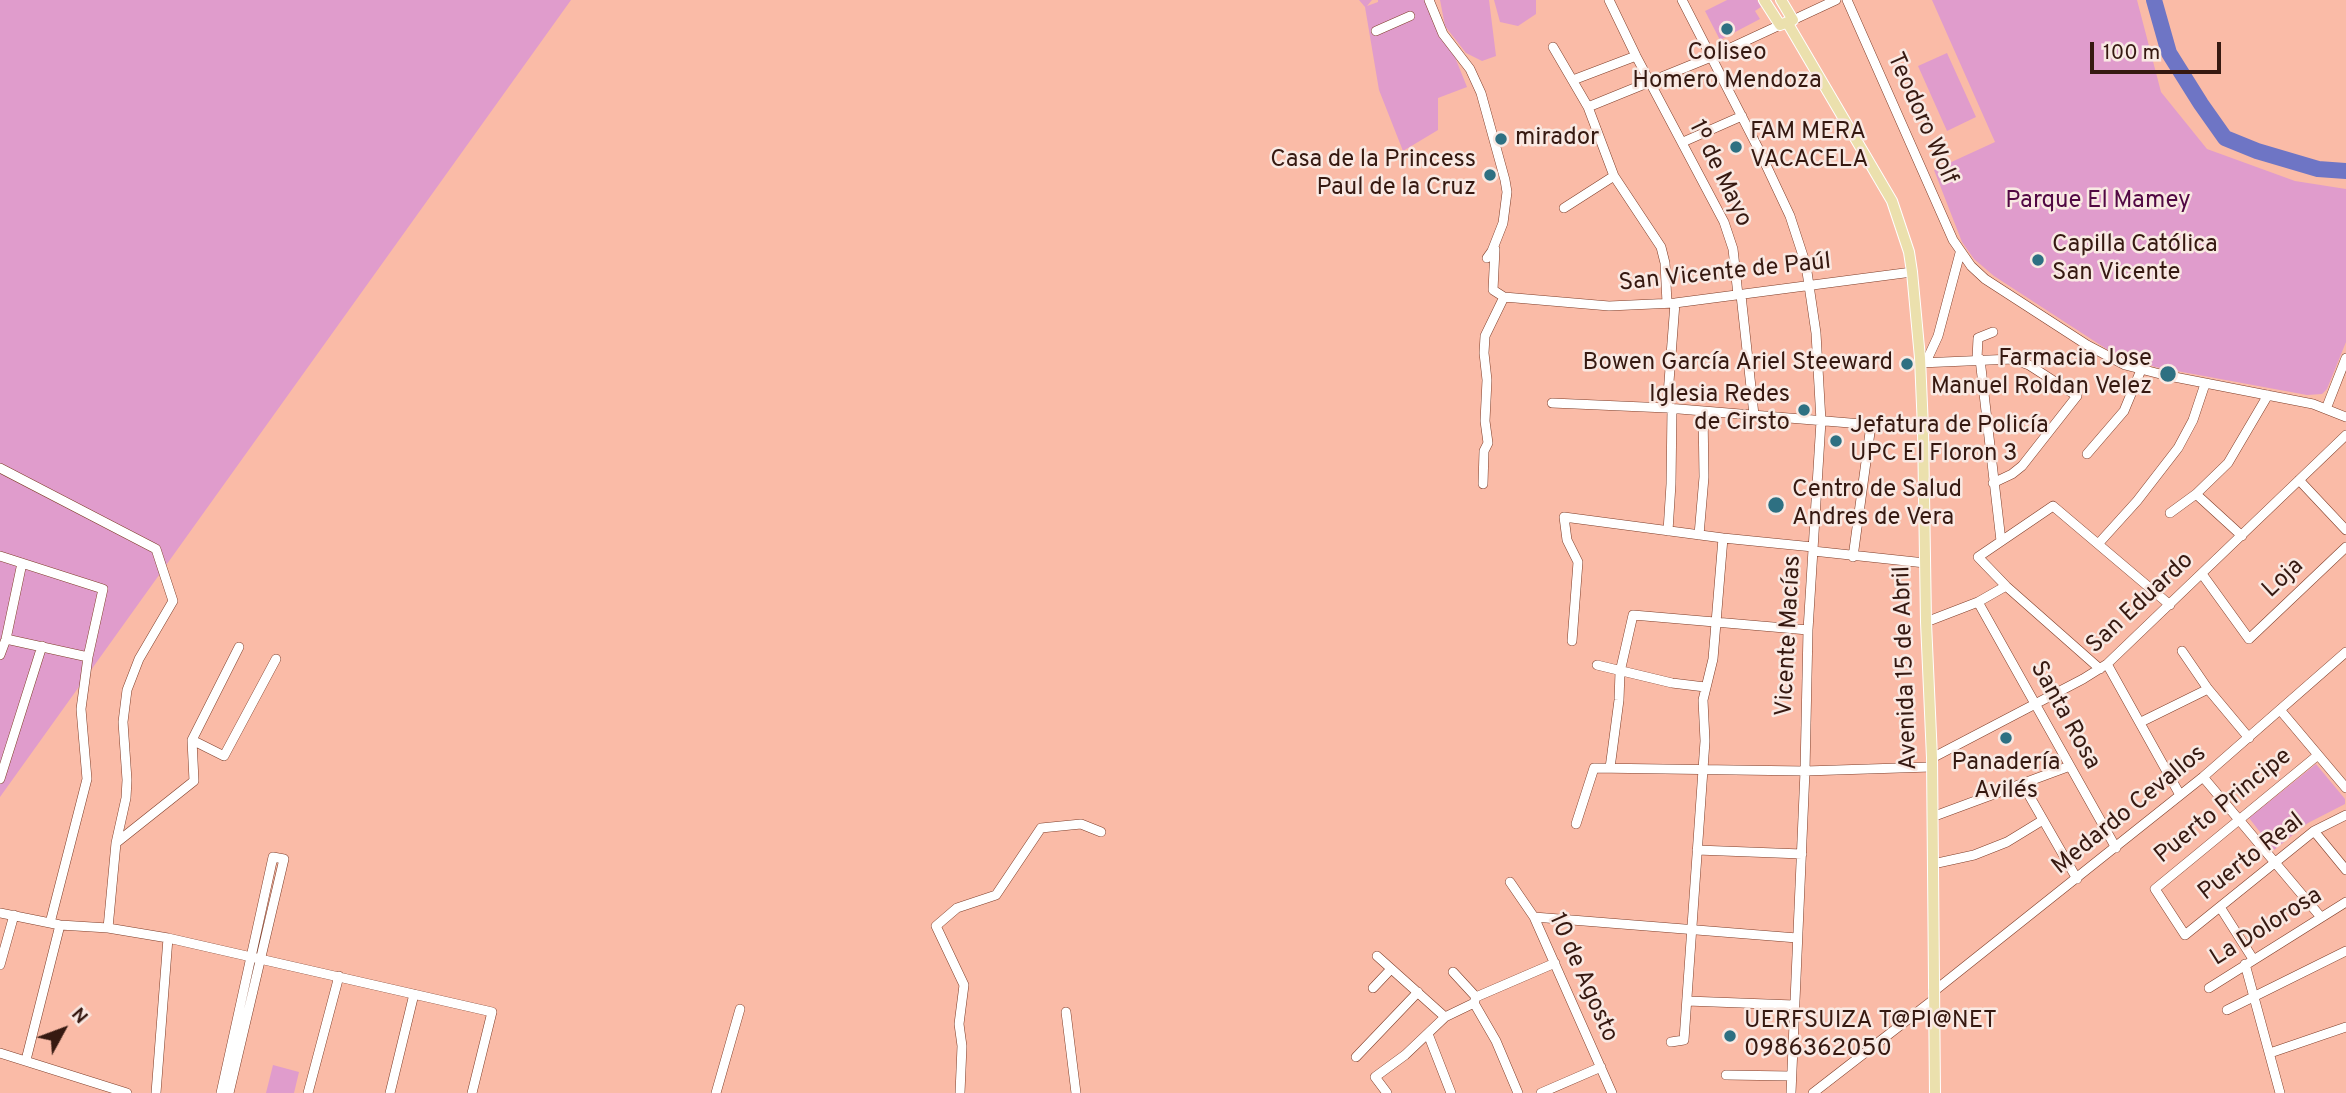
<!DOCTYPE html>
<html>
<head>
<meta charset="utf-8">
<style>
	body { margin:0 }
	#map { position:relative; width:2346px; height:1093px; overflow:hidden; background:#fabba7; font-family:Overpass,sans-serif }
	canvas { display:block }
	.north { position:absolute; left:28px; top:995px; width:70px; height:70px; -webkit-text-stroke:5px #f9e9e3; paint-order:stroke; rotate:49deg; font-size:19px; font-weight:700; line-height:28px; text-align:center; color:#361911 }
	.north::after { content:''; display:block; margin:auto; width:24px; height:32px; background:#361911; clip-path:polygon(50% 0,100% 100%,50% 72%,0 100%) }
	.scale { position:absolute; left:2090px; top:42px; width:131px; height:32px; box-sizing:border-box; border:4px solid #361911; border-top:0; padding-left:9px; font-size:21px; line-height:24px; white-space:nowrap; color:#361911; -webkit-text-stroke:5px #f9e9e3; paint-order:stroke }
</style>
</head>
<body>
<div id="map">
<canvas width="2346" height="1093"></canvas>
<div class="north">N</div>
<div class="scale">100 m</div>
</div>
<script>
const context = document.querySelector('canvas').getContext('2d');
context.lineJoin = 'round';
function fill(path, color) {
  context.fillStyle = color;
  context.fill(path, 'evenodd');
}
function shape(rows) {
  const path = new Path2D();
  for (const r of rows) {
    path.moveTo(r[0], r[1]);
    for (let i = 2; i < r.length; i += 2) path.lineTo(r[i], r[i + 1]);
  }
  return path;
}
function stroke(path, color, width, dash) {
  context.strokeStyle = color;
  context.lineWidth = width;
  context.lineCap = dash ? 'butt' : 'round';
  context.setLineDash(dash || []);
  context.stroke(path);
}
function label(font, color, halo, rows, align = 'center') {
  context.font = font + ' Overpass,sans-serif';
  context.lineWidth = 5;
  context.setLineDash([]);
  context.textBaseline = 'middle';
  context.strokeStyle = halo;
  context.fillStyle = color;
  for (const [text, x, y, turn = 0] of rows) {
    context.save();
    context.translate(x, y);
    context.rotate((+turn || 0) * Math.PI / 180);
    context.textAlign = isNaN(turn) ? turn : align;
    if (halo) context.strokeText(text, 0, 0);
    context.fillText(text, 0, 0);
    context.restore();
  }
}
fill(shape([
	[0,0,571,0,0,797],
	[1359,0,1372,0,1367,6,1378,2,1378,0,1432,0,1467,87,1438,98,1438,130,1403,151,1379,90,1365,7],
	[1440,0,1489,0,1496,56,1482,61,1466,53,1445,26],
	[1494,0,1536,0,1536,14,1518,26,1500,22],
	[1727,0,1757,0,1761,7,1755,11,1760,19,1720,40,1705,11],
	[1932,0,2137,0,2161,92,2207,149,2295,181,2346,189,2346,342,2327,389,2322,394,2307,395,2155,367,2108,350,1994,276,1974,259,1962,242,1934,170,1995,142],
	[1947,53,1976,117,1947,131,1918,66],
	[2316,764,2345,799,2345,804,2308,823,2274,850,2249,818],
	[273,1065,299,1072,294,1093,266,1093]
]), '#e09ccc');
stroke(shape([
	[2154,0,2169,53,2201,104,2225,138,2257,151,2318,169,2346,171]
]), '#6e75c5', 16);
const minor = shape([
	[1429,0,1443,34,1470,69,1481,93,1505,180,1507,192,1503,223,1492,251,1487,258],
	[1609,0,1636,56,1724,222,1733,249,1738,295],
	[1682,0,1758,148,1790,216,1806,265,1816,333,1821,421,1808,630,1805,771,1791,1093],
	[1847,0,1953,240,1971,266,1985,279,2087,345,2125,365,2164,375,2313,404,2346,417],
	[1793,20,1836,0],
	[1376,31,1410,16],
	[1553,47,1588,107,1614,176,1661,247,1665,263,1667,303],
	[1573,80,1636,56],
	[1588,107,1711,57,1780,25],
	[1683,142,1742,116],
	[1564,208,1614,176],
	[1495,249,1493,290,1504,297],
	[1741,295,1754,415],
	[1977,359,1978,338,1993,332],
	[1980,359,2001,541],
	[1926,362,1938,336,1960,253],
	[1920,363,2013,359,2029,365,2077,396,2022,466,2012,474,1993,483],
	[1552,403,1667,408,1923,429],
	[1667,408,1675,303],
	[2326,409,2346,358],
	[2087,454,2124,411,2141,370],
	[0,468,156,549,173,601,139,659,127,690,123,722,127,780,126,798,116,843,108,928],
	[2299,480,2346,530],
	[1483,484,1484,451,1488,443,1485,421,1487,380,1484,353,1485,336,1504,297,1609,306,1675,303,1912,272],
	[2196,494,2242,536],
	[2170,513,2196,494,2228,463,2268,395],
	[1668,531,1671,484,1672,408],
	[1699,535,1704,477,1703,411],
	[2099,543,2137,501,2178,448,2193,420,2205,384],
	[1813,551,1925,563],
	[0,556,103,589,88,657,81,709,87,779,50,923],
	[1853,557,1871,425],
	[2202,574,2249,639,2346,547],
	[1978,602,2116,848],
	[1926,622,1978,602,2006,586],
	[6,639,88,657],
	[1572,641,1578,562,1567,540,1564,517,1723,538,1813,547],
	[2182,651,2208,689,2249,738],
	[0,655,6,639,22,563],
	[2107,664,2180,795],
	[1597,665,1672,683,1705,687],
	[2100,669,2006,586,1978,557,2053,506,2170,605],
	[2281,711,2346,788],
	[2141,722,2208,689],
	[192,740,224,756,276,659],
	[2318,755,2155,889,2185,935,2314,831,2346,815],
	[1932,758,2083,679,2107,664,2346,435],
	[1610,768,1619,700,1620,672,1633,615,1808,630],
	[2203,777,2320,916],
	[0,779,42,646],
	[2022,783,2077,879],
	[1932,817,2070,766],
	[1576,824,1594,768,1805,771,1931,767],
	[2314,831,2346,870],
	[116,843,194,781,192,740,239,647],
	[1697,850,1802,854],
	[1933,864,1974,855,2007,842,2043,820],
	[1510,882,1534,917,1612,1093],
	[2220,907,2253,959],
	[0,913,60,925,108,928,168,938,492,1012,472,1093],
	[1534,917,1797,938],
	[1377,956,1445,1017],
	[2245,964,2280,1093],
	[0,965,14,915],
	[1453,972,1476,997],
	[1373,988,1391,969],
	[2209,988,2346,902],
	[1933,992,2203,777,2346,652],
	[1687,1001,1794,1005],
	[1474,1003,1496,1041,1518,1093],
	[2227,1010,2346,951],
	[1066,1012,1076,1093],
	[1428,1034,1451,1093],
	[1671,1042,1684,1040,1705,741,1703,700,1713,659,1723,538],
	[0,1053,127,1093],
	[2270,1053,2346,1027],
	[1356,1057,1418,992],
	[26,1060,60,925],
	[1726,1075,1791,1076],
	[156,1093,168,938],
	[221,1093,273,857,284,859,229,1093],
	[308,1093,339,976],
	[390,1093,414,994],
	[716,1093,740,1009],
	[960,1093,962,1046,959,1024,964,985,936,926,957,908,996,895,1041,828,1081,824,1101,832],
	[1387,1093,1375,1077,1405,1055,1445,1017,1474,1003,1476,997,1555,963],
	[1541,1093,1601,1067],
	[1813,1093,1933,1000]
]);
const major = shape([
	[1764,0,1780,25,1793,20,1781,0],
	[1787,22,1892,201,1909,252,1912,272,1920,358,1923,429,1926,622,1932,758,1935,1093]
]);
stroke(minor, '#7f3d28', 10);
stroke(major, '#fff', 12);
stroke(minor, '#fff', 9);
stroke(major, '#ebe0ad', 10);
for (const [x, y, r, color] of [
	[1727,29,7,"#2e7082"],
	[1501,139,7,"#2e7082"],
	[1736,147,7,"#2e7082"],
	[1490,175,7,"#2e7082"],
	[2038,260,7,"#2e7082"],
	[1907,364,7,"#2e7082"],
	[2168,374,9,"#2e7082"],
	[1804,410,7,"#2e7082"],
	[1836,441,7,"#2e7082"],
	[1776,505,9,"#2e7082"],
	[2006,738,7,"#2e7082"],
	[1730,1036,7,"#2e7082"]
]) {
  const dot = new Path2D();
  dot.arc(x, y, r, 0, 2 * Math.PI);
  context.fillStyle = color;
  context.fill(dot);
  stroke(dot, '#f9e9e3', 2.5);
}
label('24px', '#361911', '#f9e9e3', [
	["Coliseo",1727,54,"center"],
	["Homero Mendoza",1727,82,"center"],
	["FAM MERA",1750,133],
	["VACACELA",1750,161],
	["mirador",1515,139],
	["Casa de la Princess",1476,161,"right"],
	["Paul de la Cruz",1476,189,"right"],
	["Capilla Católica",2052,246],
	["San Vicente",2052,274],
	["Farmacia Jose",2152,360,"right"],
	["Manuel Roldan Velez",2152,388,"right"],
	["Bowen García Ariel Steeward",1893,364,"right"],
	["Iglesia Redes",1790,396,"right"],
	["de Cirsto",1790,424,"right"],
	["Jefatura de Policía",1850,427],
	["UPC El Floron 3",1850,455],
	["Centro de Salud",1792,491],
	["Andres de Vera",1792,519],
	["Panadería",2006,764,"center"],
	["Avilés",2006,792,"center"],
	["UERFSUIZA T@PI@NET",1744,1022],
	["0986362050",1744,1050]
], 'left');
label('24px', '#361911', '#f9e9e3', [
	["Teodoro Wolf",1921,119,66],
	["1º de Mayo",1719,174,64],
	["San Vicente de Paúl",1725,274,-6],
	["Loja",2284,579,-43],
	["San Eduardo",2141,604,-43],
	["Vicente Macías",1790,636,-87],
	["Avenida 15 de Abril",1907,668,-92],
	["Santa Rosa",2064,716,61],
	["Puerto Principe",2224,807,-39],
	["Medardo Cevallos",2130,811,-39],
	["Puerto Real",2252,858,-38],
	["La Dolorosa",2267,928,-32],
	["10 de Agosto",1582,978,66]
]);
label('24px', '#510843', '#f9e9e3', [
	["Parque El Mamey",2098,202]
]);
</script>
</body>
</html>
